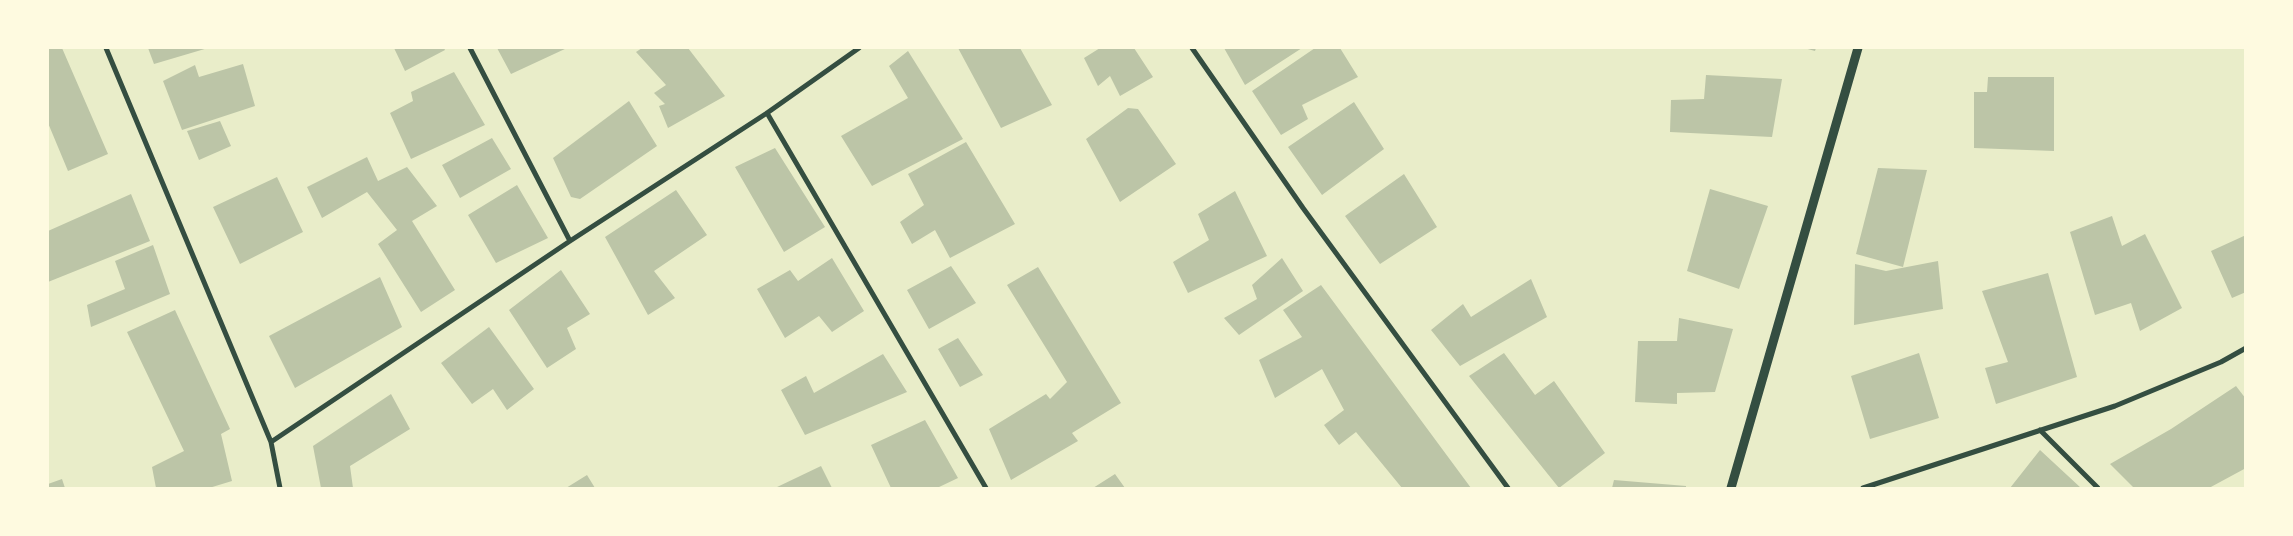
<!DOCTYPE html>
<html>
<head>
<meta charset="utf-8">
<style>
	body { margin:0 }
	#map { position:relative; width:2293px; height:536px; overflow:hidden; background:#e9edc9; font-family:"Work Sans",sans-serif }
	canvas { display:block }
	.frame { position:absolute; inset:0; border:49px solid #fefae0; pointer-events:none }
</style>
</head>
<body>
<div id="map">
<canvas width="2293" height="536"></canvas>
<div class="frame"></div>
</div>
<script>
const context = document.querySelector('canvas').getContext('2d');
context.lineJoin = 'round';
function fill(path, color) {
  context.fillStyle = color;
  context.fill(path, 'evenodd');
}
function shape(rows) {
  const path = new Path2D();
  for (const r of rows) {
    path.moveTo(r[0], r[1]);
    for (let i = 2; i < r.length; i += 2) path.lineTo(r[i], r[i + 1]);
  }
  return path;
}
function stroke(path, color, width, dash) {
  context.strokeStyle = color;
  context.lineWidth = width;
  context.lineCap = dash ? 'butt' : 'round';
  context.setLineDash(dash || []);
  context.stroke(path);
}
fill(shape([
	[48,48,62,48,108,154,68,171,48,123],
	[148,48,208,48,154,64],
	[394,48,444,48,445,50,405,71],
	[497,48,567,48,511,74],
	[642,48,688,48,725,96,668,128,659,106,665,104,654,93,666,85,636,52],
	[958,48,1020,48,1052,105,1001,128],
	[1100,48,1134,48,1153,77,1120,96,1110,76,1098,86,1084,58],
	[1224,48,1302,48,1245,85],
	[1315,48,1340,48,1358,77,1302,105,1308,119,1281,135,1252,91],
	[1804,48,1816,48,1815,51],
	[908,51,963,139,872,186,841,136,908,98,889,66],
	[243,64,255,106,182,130,163,81,195,65,199,77],
	[454,72,485,125,411,159,390,113,413,101,411,92],
	[1706,75,1782,79,1772,137,1670,132,1671,100,1704,99],
	[1988,77,2054,77,2054,151,1974,148,1974,92,1987,92],
	[629,101,657,146,580,199,571,197,553,158],
	[1354,102,1384,149,1322,195,1288,147],
	[1128,108,1138,109,1176,164,1120,202,1086,139],
	[220,121,231,146,199,160,187,131],
	[492,138,511,169,460,198,442,165],
	[966,142,1015,224,950,258,935,230,912,244,900,222,924,205,908,174],
	[775,148,825,227,784,252,735,167],
	[367,157,378,181,407,167,437,206,412,221,455,290,421,312,378,244,397,230,367,192,322,218,307,187],
	[1878,168,1927,170,1903,267,1856,254],
	[1404,174,1437,227,1380,264,1345,216],
	[277,177,303,232,240,264,213,207],
	[517,185,548,238,496,263,468,215],
	[1710,189,1768,206,1739,289,1687,271],
	[676,190,707,235,654,271,675,298,648,315,605,237],
	[1235,191,1267,256,1188,293,1173,262,1209,240,1198,214],
	[131,194,150,241,48,282,48,231],
	[2112,216,2122,246,2145,234,2182,308,2140,331,2131,303,2095,315,2070,232],
	[2246,235,2246,292,2232,298,2211,251],
	[153,245,170,294,91,327,87,305,125,289,115,261],
	[832,258,864,311,832,332,819,316,785,338,757,289,790,270,798,281],
	[1282,258,1303,291,1239,335,1224,318,1257,299,1252,285],
	[1938,261,1943,309,1854,325,1855,264,1886,271],
	[951,266,976,303,929,329,907,290],
	[1038,267,1121,403,1072,433,1078,441,1011,480,989,429,1046,394,1050,399,1067,382,1007,285],
	[561,270,590,314,567,328,576,349,547,368,509,310],
	[2048,273,2077,377,1996,404,1985,368,2008,362,1982,291],
	[380,277,402,327,295,388,269,336],
	[1531,279,1547,317,1460,366,1431,330,1463,304,1471,317],
	[1321,285,1420,419,1471,488,1402,488,1356,432,1339,445,1324,425,1344,410,1322,369,1275,398,1259,360,1302,337,1283,310],
	[175,310,230,429,221,434,232,481,209,488,156,488,152,467,184,451,127,332],
	[1679,318,1733,329,1715,392,1677,393,1677,404,1635,402,1638,341,1677,341],
	[489,327,534,389,507,410,493,389,472,404,441,363],
	[958,338,983,375,960,387,938,349],
	[1504,353,1535,395,1554,381,1605,453,1559,488,1469,376],
	[1919,353,1939,418,1870,439,1851,376],
	[883,354,907,392,805,435,781,390,806,376,814,393],
	[2236,386,2246,399,2246,468,2209,488,2134,488,2110,464,2171,429],
	[391,394,410,429,350,466,353,488,321,488,313,446],
	[925,420,958,478,937,488,891,488,871,445],
	[2040,450,2081,488,2010,488],
	[821,466,832,488,775,488],
	[1115,474,1125,488,1093,488],
	[587,475,595,488,566,488],
	[62,479,65,488,48,488,48,484],
	[1614,480,1686,486,1686,488,1612,488]
]), '#bcc5a7');
stroke(shape([
	[106,48,271,442,280,488],
	[470,48,570,241],
	[1192,48,1303,208,1508,488],
	[767,113,986,488],
	[2040,430,2098,488],
	[271,442,570,241,767,113,859,48],
	[1863,488,2115,406,2221,362,2246,348]
]), '#344e41', 5);
stroke(shape([
	[1731,488,1858,48]
]), '#344e41', 9);
</script>
</body>
</html>
